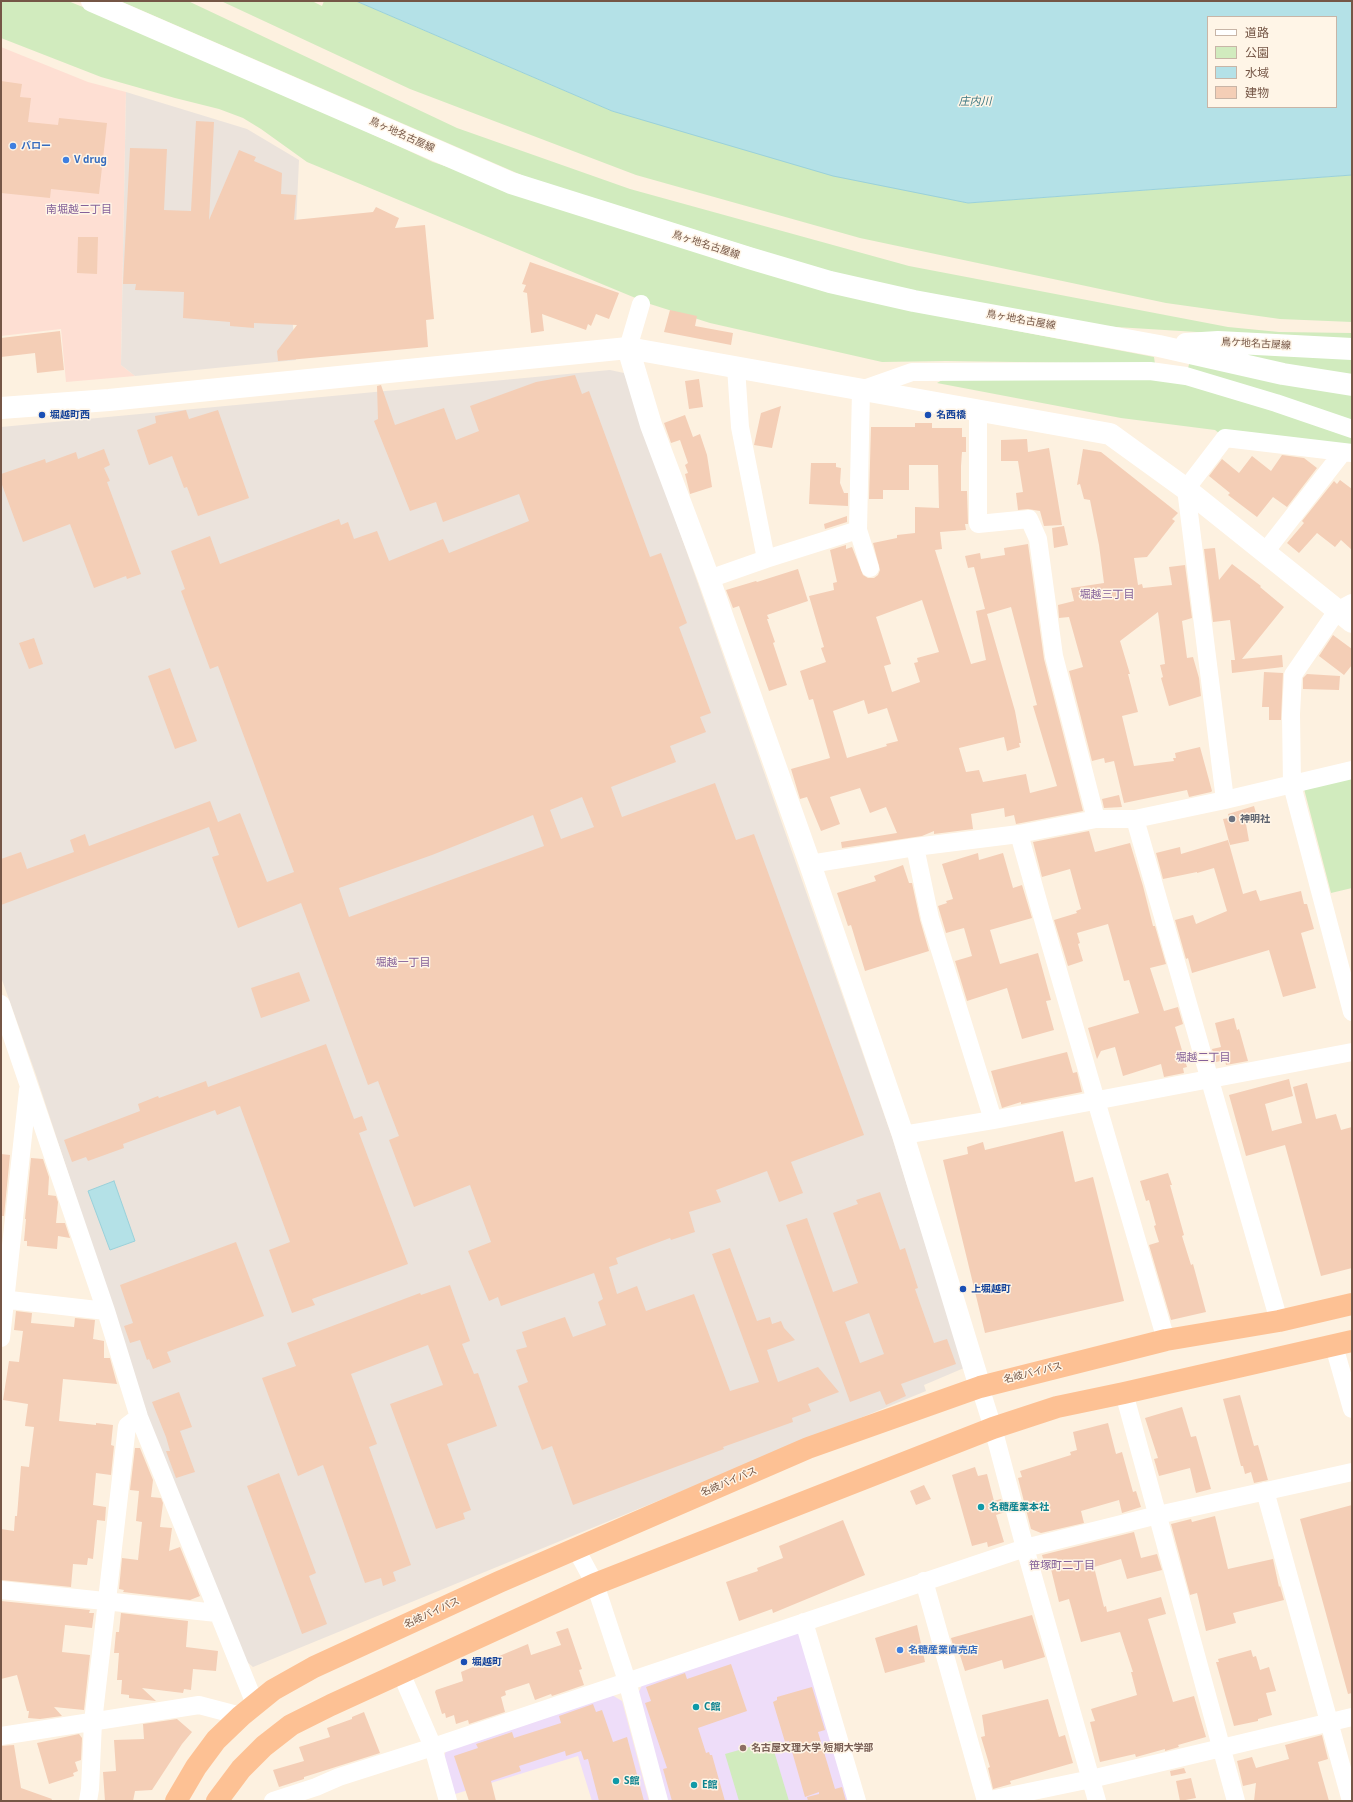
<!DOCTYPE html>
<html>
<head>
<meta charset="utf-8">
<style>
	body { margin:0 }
	#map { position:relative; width:1353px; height:1802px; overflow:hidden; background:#fdf1e0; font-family:"Noto Sans","Noto Sans JP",sans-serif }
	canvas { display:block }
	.frame { position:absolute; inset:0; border:2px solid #755646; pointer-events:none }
	.legend { position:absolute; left:1207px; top:16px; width:130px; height:92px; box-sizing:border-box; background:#fff5e7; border:1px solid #c8b5a7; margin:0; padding:5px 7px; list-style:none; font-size:12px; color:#755646 }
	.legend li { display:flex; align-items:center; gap:8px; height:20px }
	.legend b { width:20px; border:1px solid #c8b5a7 }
</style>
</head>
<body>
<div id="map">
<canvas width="1353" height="1802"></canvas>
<div class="frame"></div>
<ul class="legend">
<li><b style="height:5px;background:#fff"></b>道路</li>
<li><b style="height:11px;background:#d1ebbe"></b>公園</li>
<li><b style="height:11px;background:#b4e1e7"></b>水域</li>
<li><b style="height:11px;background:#f4ceb6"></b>建物</li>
</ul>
</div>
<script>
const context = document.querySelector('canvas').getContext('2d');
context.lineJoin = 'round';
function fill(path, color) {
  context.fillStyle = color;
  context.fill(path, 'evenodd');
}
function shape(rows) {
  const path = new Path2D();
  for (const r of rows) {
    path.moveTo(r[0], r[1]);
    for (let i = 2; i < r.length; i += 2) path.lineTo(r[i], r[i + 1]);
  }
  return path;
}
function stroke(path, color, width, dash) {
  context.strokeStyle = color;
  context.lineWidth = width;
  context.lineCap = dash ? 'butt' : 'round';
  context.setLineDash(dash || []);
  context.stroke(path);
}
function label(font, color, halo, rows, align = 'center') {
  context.font = font + ' "Noto Sans","Noto Sans JP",sans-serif';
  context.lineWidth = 3;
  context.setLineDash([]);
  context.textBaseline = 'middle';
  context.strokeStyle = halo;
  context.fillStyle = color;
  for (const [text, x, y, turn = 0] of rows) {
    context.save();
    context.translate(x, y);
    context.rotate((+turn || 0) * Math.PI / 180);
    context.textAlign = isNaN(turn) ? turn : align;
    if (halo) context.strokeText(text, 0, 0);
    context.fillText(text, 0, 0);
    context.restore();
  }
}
fill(shape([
	[1,47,88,82,126,92,121,365,135,376,66,382,61,329,1,336]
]), '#fedfd3');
fill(shape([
	[126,92,247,129,299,160,292,315,296,360,135,376,121,365],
	[610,370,624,373,892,1137,964,1368,924,1385,926,1391,253,1667,247,1662,149,1420,36,1075,1,977,1,427]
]), '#ebe3dc');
fill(shape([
	[796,1632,801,1636,849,1801,668,1801,638,1694,642,1685],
	[612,1695,622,1701,649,1801,592,1801,578,1756,452,1795,442,1762,446,1751]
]), '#eeddf9');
fill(shape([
	[1,1,68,1,189,50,433,162,739,266,965,321,1154,357,1155,364,946,361,882,362,710,323,650,304,307,162,261,129,243,118,219,109,175,98,101,77,1,38],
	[120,1,188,1,457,128,630,189,909,266,1228,327,1279,332,1352,333,1352,452,1225,438,1215,430,1121,418,937,383,944,379,1167,380,1186,376,1192,353,1229,334,1068,324,832,273,526,177],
	[221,1,312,1,322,6,324,1,356,1,612,111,968,203,1352,175,1352,322,1280,319,1166,303,860,238,636,175,410,89],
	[1352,776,1352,888,1331,893,1303,785],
	[771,1741,789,1801,739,1801,725,1754]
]), '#d1ebbe');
const water = shape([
	[356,1,1352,1,1352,175,968,203,833,176,612,111,356,1],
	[1208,17,1336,17,1336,107,1208,107,1208,17],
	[114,1181,135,1241,110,1250,88,1191,114,1181]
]);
fill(water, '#b4e1e7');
stroke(water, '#9ad1da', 1);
fill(shape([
	[1,81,22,84,20,97,31,98,28,122,58,125,59,118,107,123,99,194,51,189,50,198,1,193],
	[196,121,214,122,209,220,239,150,256,157,254,161,282,173,281,194,296,195,294,220,373,212,376,207,399,218,395,228,425,225,434,319,426,320,428,347,278,361,277,351,297,325,254,323,254,328,230,326,230,322,183,318,184,292,135,290,136,284,123,284,130,148,167,149,164,210,191,211],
	[78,237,98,237,97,274,77,273],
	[530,262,619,293,609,319,596,314,591,326,588,324,586,330,542,314,544,331,531,333,527,293,523,292,526,285,522,284],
	[670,310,697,316,695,326,733,333,731,345,664,332],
	[60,331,64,370,37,373,35,353,1,357,1,338],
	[575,375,582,394,589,391,650,557,661,553,687,623,679,627,711,713,700,717,706,732,670,746,676,762,611,787,622,817,715,783,736,840,754,834,864,1135,791,1162,803,1193,779,1202,767,1171,716,1190,721,1202,689,1212,695,1232,671,1240,670,1238,616,1258,618,1264,609,1267,617,1294,637,1286,646,1311,694,1294,730,1391,759,1382,712,1254,730,1248,757,1321,770,1317,772,1324,781,1321,784,1328,795,1340,767,1350,778,1382,818,1367,839,1392,808,1404,811,1411,792,1418,793,1422,723,1447,724,1449,573,1505,552,1446,542,1450,518,1386,528,1382,516,1350,527,1347,522,1332,565,1317,573,1337,606,1325,598,1302,603,1299,594,1273,501,1306,498,1297,489,1301,468,1251,491,1242,470,1185,414,1207,389,1140,399,1136,378,1081,368,1085,301,903,238,928,212,857,219,855,209,827,1,905,1,859,21,852,27,869,74,852,70,840,85,834,89,846,210,801,218,822,240,813,267,882,294,872,218,666,210,669,181,591,185,589,171,551,210,536,220,564,339,519,341,525,348,522,354,539,377,531,389,561,443,539,449,553,529,521,519,494,443,522,436,502,410,511,374,421,378,419,377,386,381,385,395,425,444,408,456,440,479,431,470,406,536,382],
	[582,797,594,827,561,839,550,810],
	[533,815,544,846,349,917,339,888,432,855],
	[699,379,703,407,689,409,685,381],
	[781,406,772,448,754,445,761,413],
	[186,410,189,419,218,410,249,498,198,516,187,487,184,488,172,456,149,465,137,430,156,423,155,416],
	[685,415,693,437,700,434,707,455,712,487,690,494,685,474,688,473,685,465,688,463,680,440,671,443,664,423],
	[915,423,932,423,932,428,962,428,962,437,966,437,966,452,962,452,961,466,961,491,967,491,968,524,965,524,966,530,940,532,942,549,935,550,971,664,986,660,976,611,985,609,974,567,968,568,965,556,980,553,981,559,1005,555,1004,548,1028,544,1044,659,1083,811,1016,824,1014,815,1005,817,1004,808,971,814,973,829,934,834,934,831,922,836,842,848,841,842,897,833,886,807,870,813,860,788,830,797,840,824,821,831,807,797,800,799,791,769,830,758,813,699,809,700,800,671,826,662,821,648,824,647,809,596,834,590,833,583,837,582,830,550,846,545,846,549,852,547,863,575,868,578,874,578,878,575,880,570,873,543,897,538,897,535,915,533,915,507,939,508,938,465,909,465,909,490,883,490,883,499,869,499,871,427,915,427],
	[922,600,939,652,917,658,918,662,914,663,920,682,892,692,884,666,891,664,876,617],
	[1011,607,1037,705,1033,706,1057,786,1030,793,1026,774,983,782,979,770,966,772,959,748,1004,737,1007,751,1020,747,1019,743,1021,743,1015,711,987,614],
	[864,700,868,714,887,708,898,741,886,744,887,746,847,758,833,711],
	[1027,439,1028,452,1049,448,1062,525,1044,526,1040,511,1028,509,1018,510,1016,493,1023,492,1018,461,1001,461,1001,440],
	[104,449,110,465,104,468,110,481,107,482,141,574,127,579,126,576,94,588,70,524,23,542,1,482,1,474,45,459,46,463,76,452,78,459],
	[1083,449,1101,452,1178,513,1172,519,1175,521,1147,557,1134,558,1138,585,1142,584,1143,588,1172,585,1169,567,1185,565,1192,618,1182,621,1187,658,1193,657,1199,678,1201,696,1169,706,1161,678,1163,677,1160,665,1165,664,1158,612,1120,641,1130,674,1128,674,1138,712,1122,716,1134,766,1174,761,1173,758,1176,758,1175,753,1200,747,1212,791,1211,792,1189,797,1187,790,1124,803,1114,761,1105,763,1104,758,1092,761,1069,671,1083,667,1069,617,1059,618,1058,605,1074,601,1071,588,1104,583,1099,545,1090,500,1084,499,1080,484,1077,485],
	[1282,455,1304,458,1317,468,1287,507,1273,497,1257,517,1228,495,1230,493,1209,476,1222,459,1239,473,1252,456,1271,471],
	[811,463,836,463,836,467,841,468,840,483,844,493,848,493,848,506,809,504],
	[1340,480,1352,489,1352,550,1341,540,1335,547,1317,533,1299,553,1287,543,1304,523,1302,521,1334,481,1337,484],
	[847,516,847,522,825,529,824,524],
	[1064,526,1068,545,1054,548,1052,528],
	[1215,548,1219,580,1232,564,1261,586,1260,587,1284,607,1242,659,1282,655,1283,667,1232,673,1231,660,1235,660,1230,620,1213,622,1204,549],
	[798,569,808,601,767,615,769,619,767,619,775,642,773,643,787,685,769,691,739,606,733,608,726,590,756,581,757,582],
	[1333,635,1352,649,1352,665,1344,675,1319,656],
	[34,638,43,664,29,669,19,643],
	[170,668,197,741,175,749,148,676],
	[1264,672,1283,673,1281,720,1269,720,1269,707,1262,707],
	[1307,674,1340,676,1339,690,1303,689,1303,678],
	[1119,795,1122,807,1104,808,1102,799],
	[1254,806,1258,820,1246,824,1249,841,1230,845,1223,819,1229,818,1228,814],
	[1089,831,1095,852,1130,843,1143,886,1153,926,1155,926,1166,964,1150,968,1164,1011,1178,1007,1183,1024,1175,1027,1187,1067,1183,1068,1184,1073,1164,1077,1161,1064,1123,1076,1115,1047,1101,1051,1097,1059,1088,1028,1139,1013,1129,980,1124,981,1108,924,1077,933,1080,943,1078,944,1083,961,1068,966,1054,920,1077,913,1076,911,1081,909,1070,869,1042,877,1033,842],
	[1228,840,1243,894,1256,890,1260,901,1301,891,1304,904,1307,904,1314,929,1301,933,1316,988,1283,997,1269,950,1192,973,1188,958,1186,959,1175,920,1193,915,1196,924,1227,911,1214,868,1197,873,1197,872,1163,879,1156,853,1180,847,1181,854],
	[978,853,979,860,1003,853,1013,888,1022,885,1032,918,990,930,1000,964,1038,953,1051,1000,1046,1001,1054,1030,1022,1039,1007,988,967,1001,955,961,972,956,964,928,946,933,938,906,947,903,946,901,953,899,942,864],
	[903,865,909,883,912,883,920,920,929,951,865,971,851,925,848,926,837,893,876,881,874,876],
	[299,972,310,1001,261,1018,251,988],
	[1234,1018,1237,1030,1239,1029,1248,1061,1226,1065,1225,1060,1216,1062,1212,1049,1221,1047,1215,1023],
	[326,1044,354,1119,362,1116,367,1130,359,1133,408,1264,312,1299,315,1305,292,1313,269,1250,290,1242,240,1106,217,1115,215,1110,123,1144,124,1148,88,1161,86,1157,72,1162,64,1140,140,1111,138,1104,158,1096,159,1098,206,1081,208,1087],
	[1067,1052,1073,1073,1077,1072,1082,1092,1021,1104,1021,1102,1002,1108,991,1071],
	[1289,1079,1293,1096,1265,1104,1272,1131,1302,1123,1293,1087,1307,1083,1316,1119,1336,1114,1341,1130,1352,1127,1352,1268,1321,1276,1285,1145,1246,1156,1229,1095],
	[1063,1131,1075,1182,1093,1177,1124,1301,985,1333,943,1160,968,1154,967,1147,983,1142,985,1150],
	[1,1154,10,1155,4,1216,1,1216],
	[31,1158,43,1159,49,1177,48,1195,56,1196,58,1202,56,1223,65,1223,70,1238,58,1236,57,1249,27,1246,27,1241,24,1241,26,1219,25,1219],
	[1168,1173,1172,1185,1170,1185,1184,1235,1182,1236,1191,1265,1193,1264,1206,1312,1171,1320,1149,1245,1159,1242,1154,1226,1156,1225,1149,1200,1146,1201,1140,1181],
	[880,1192,900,1250,905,1248,918,1288,915,1289,934,1343,947,1339,956,1364,901,1384,906,1396,886,1405,880,1391,850,1402,786,1225,807,1218,833,1292,858,1283,833,1213,858,1204,856,1200],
	[869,1313,884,1354,860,1363,845,1322],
	[236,1242,264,1316,167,1352,171,1362,153,1369,149,1359,147,1360,140,1340,130,1343,124,1326,133,1323,120,1285],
	[450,1285,470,1341,462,1344,474,1374,478,1373,497,1426,447,1444,471,1510,463,1513,465,1519,436,1529,390,1404,443,1385,428,1345,351,1374,377,1444,369,1447,411,1565,393,1572,396,1581,383,1586,381,1578,365,1583,323,1465,298,1476,262,1378,296,1366,287,1343,420,1293,421,1295],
	[16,1311,32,1313,31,1323,74,1327,75,1318,95,1320,93,1339,104,1341,104,1358,110,1358,117,1384,63,1379,59,1421,96,1425,96,1423,113,1425,111,1445,114,1446,111,1475,96,1473,93,1505,106,1507,105,1521,97,1520,93,1559,88,1558,87,1565,73,1564,71,1587,1,1580,1,1529,14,1531,15,1516,17,1516,21,1466,29,1467,34,1427,25,1426,28,1404,3,1400,9,1361,19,1362,23,1331,14,1330],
	[179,1392,192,1427,180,1431,195,1472,176,1478,166,1451,170,1451,166,1437,152,1402],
	[1240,1395,1254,1446,1258,1445,1268,1480,1254,1483,1251,1472,1245,1474,1243,1466,1241,1466,1223,1399],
	[1182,1407,1191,1437,1196,1436,1211,1489,1196,1493,1190,1468,1159,1476,1154,1459,1158,1458,1145,1418],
	[1108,1423,1116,1454,1122,1452,1133,1492,1136,1491,1141,1507,1122,1513,1119,1500,1081,1511,1084,1523,1041,1533,1031,1529,1018,1478,1022,1477,1020,1471,1071,1455,1070,1452,1077,1450,1073,1432],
	[135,1448,140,1448,153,1480,151,1497,161,1498,163,1503,160,1527,172,1528,169,1551,180,1547,200,1596,190,1600,123,1592,124,1590,119,1589,122,1558,138,1560,142,1522,136,1521,139,1491,130,1490],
	[975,1467,978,1476,987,1474,994,1501,1001,1499,1005,1512,996,1515,1004,1542,988,1547,987,1542,972,1546,952,1475],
	[279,1473,316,1573,309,1576,327,1624,302,1634,247,1486],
	[924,1485,931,1499,916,1505,910,1491],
	[1352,1505,1352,1693,1348,1694,1300,1519],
	[1215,1516,1228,1569,1273,1559,1279,1587,1280,1586,1284,1600,1233,1613,1236,1623,1206,1631,1197,1593,1190,1595,1171,1524,1191,1519,1192,1522],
	[843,1520,865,1575,773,1613,772,1609,739,1621,726,1582,758,1571,757,1568,783,1558,779,1546],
	[1134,1532,1141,1558,1157,1554,1162,1570,1127,1579,1121,1559,1094,1567,1104,1607,1106,1606,1107,1612,1161,1597,1166,1614,1148,1619,1173,1702,1194,1696,1206,1737,1178,1745,1179,1747,1165,1751,1165,1749,1136,1757,1135,1754,1100,1762,1090,1722,1095,1721,1091,1709,1137,1695,1131,1672,1133,1672,1120,1632,1081,1642,1069,1599,1059,1602,1050,1565,1045,1566,1042,1555],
	[1,1601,90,1610,89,1613,94,1613,92,1628,65,1625,62,1652,90,1655,84,1710,54,1707,62,1716,40,1719,28,1718,29,1711,27,1711,17,1675,1,1679],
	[121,1613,188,1621,186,1647,218,1651,216,1671,193,1669,191,1690,184,1689,183,1693,142,1688,156,1701,129,1698,129,1695,121,1694,122,1680,117,1680,119,1653,114,1653,116,1632,119,1632],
	[1032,1615,1045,1657,1004,1669,1002,1660,965,1671,959,1652,955,1653,951,1638],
	[917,1625,925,1662,885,1673,875,1638],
	[568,1628,582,1669,579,1670,584,1685,552,1696,551,1694,535,1700,529,1683,505,1691,506,1695,501,1697,505,1712,469,1724,468,1720,456,1724,454,1715,446,1718,445,1713,442,1714,435,1692,436,1690,463,1681,461,1672,528,1644,531,1655,561,1645,556,1632],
	[1251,1650,1253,1657,1256,1656,1260,1670,1269,1667,1276,1691,1266,1693,1272,1715,1258,1719,1258,1721,1234,1726,1216,1662,1219,1662,1218,1659],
	[731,1664,747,1711,698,1728,706,1753,709,1752,710,1755,712,1755,725,1801,672,1801,663,1769,667,1768,645,1703,651,1701,646,1687,685,1673,687,1679],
	[812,1687,825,1730,818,1732,835,1789,842,1787,846,1801,808,1801,807,1797,819,1794,819,1792,805,1797,789,1741,785,1742,773,1702,777,1700,777,1697],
	[1048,1699,1059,1737,1065,1735,1073,1763,1010,1781,1011,1784,993,1789,988,1768,990,1767,981,1737,985,1736,982,1715],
	[593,1704,596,1712,602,1710,613,1742,627,1737,644,1801,599,1801,588,1759,584,1760,581,1751,566,1756,565,1751,519,1766,521,1771,491,1781,496,1801,469,1801,454,1756,478,1748,476,1744,512,1732,514,1738,561,1723,559,1716],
	[364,1712,380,1753,304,1777,304,1779,279,1787,273,1770,304,1761,299,1747,330,1737,327,1728,352,1719,352,1717],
	[177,1719,192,1732,182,1744,152,1790,135,1791,133,1801,105,1801,103,1772,116,1771,114,1740,144,1739,143,1724],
	[79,1734,82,1738,81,1760,75,1762,78,1771,73,1773,74,1776,49,1784,37,1743],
	[1322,1735,1328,1759,1318,1762,1329,1801,1254,1801,1256,1783,1243,1786,1237,1761,1252,1757,1256,1768,1289,1759,1285,1745],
	[14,1745,21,1788,52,1799,51,1801,1,1801,1,1746],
	[1184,1768,1186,1773,1171,1776,1170,1771],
	[1191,1778,1196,1798,1180,1801,1176,1781]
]), '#f4ceb6');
stroke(shape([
	[628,348,641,304],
	[736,367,740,427,766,559],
	[978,411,978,524,1029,519,1038,539,1054,656,1096,819],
	[1265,552,1343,452],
	[870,568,858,530,861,390,912,372,1150,371,1186,376,1276,403,1352,429],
	[709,579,766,559,858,530],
	[1352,603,1337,611,1293,675,1291,714,1292,785,1352,1012],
	[1225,800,1186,489,1225,438,1352,453],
	[1135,819,1279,1321],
	[1019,834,1045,926,1166,1340],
	[915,847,930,918,993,1120],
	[810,864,915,847,1019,834,1096,819,1135,819,1225,800,1352,770],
	[1,1004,106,1311,139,1417,255,1704],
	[903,1135,993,1120,1352,1052],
	[1,1299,106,1311],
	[1,1338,28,1090],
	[1334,1346,1352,1409],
	[980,1387,993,1428,1025,1548,1097,1801],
	[1124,1393,1236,1801],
	[1265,1491,1351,1801],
	[576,1549,595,1584,627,1681,659,1801],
	[924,1581,986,1801],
	[1,1590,217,1613],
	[804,1622,857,1801],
	[401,1673,433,1747,448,1801],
	[1,1736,199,1705,241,1716],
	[88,1801,90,1789,93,1722,127,1426,139,1417],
	[273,1801,316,1787,339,1777,433,1747,1025,1548,1158,1515,1352,1472],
	[985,1801,1091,1779,1352,1717]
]), '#fff', 18);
stroke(shape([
	[628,348,651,425,709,579,810,864,903,1135,980,1387],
	[1,408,109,400,628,348,1110,434,1186,489,1352,622]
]), '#fff', 22);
stroke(shape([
	[92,1,511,183,749,258,830,282,914,301,1159,346,1283,374,1352,385],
	[1186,344,1218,342,1352,349]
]), '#fff', 22);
stroke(shape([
	[176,1801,196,1767,216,1740,241,1716,273,1690,314,1667,499,1582,808,1448,980,1387,1166,1340,1279,1321,1352,1304],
	[217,1801,241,1769,264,1746,291,1725,331,1705,595,1584,993,1428,1057,1407,1124,1393,1352,1341]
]), '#fdc194', 22);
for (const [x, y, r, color] of [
	[13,146,4,"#3f7fe0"],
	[66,160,4,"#3f7fe0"],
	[42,415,4,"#1a4fb4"],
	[928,415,4,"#1a4fb4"],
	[1232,819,4,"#6b7280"],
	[963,1289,4,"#1a4fb4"],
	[981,1507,4,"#0f9aa8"],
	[900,1650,4,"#3f7fe0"],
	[464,1662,4,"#1a4fb4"],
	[696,1707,4,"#0f9aa8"],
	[743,1748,4,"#8d6e63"],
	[616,1781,4,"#0f9aa8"],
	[694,1785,4,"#0f9aa8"]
]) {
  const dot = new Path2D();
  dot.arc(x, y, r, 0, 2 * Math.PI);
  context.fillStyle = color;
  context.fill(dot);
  stroke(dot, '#fff5e7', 1.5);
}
label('10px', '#755646', '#fff5e7', [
	["鳥ヶ地名古屋線",402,135,24],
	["鳥ヶ地名古屋線",706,245,18],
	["鳥ヶ地名古屋線",1021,320,10],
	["鳥ケ地名古屋線",1256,344,3],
	["名岐バイパス",1033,1373,-14],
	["名岐バイパス",729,1482,-23],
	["名岐バイパス",432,1613,-25]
]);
label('bold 10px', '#366cbe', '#fff5e7', [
	["バロー",21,146],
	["V drug",74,160],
	["名糖産業直売店",908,1650]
], 'left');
label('bold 10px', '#164399', '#fff5e7', [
	["堀越町西",50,415],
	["名西橋",936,415],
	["上堀越町",971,1289],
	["堀越町",472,1662]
], 'left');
label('bold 10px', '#5b616d', '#fff5e7', [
	["神明社",1240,819]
], 'left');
label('bold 10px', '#0d838f', '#fff5e7', [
	["名糖産業本社",989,1507],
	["C館",704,1707],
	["S館",624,1781],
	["E館",702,1785]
], 'left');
label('bold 10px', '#785e54', '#fff5e7', [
	["名古屋文理大学 短期大学部",751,1748]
], 'left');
label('italic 11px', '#3c7883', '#fff5e7', [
	["庄内川",975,102]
]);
label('11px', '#856199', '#fff5e7', [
	["南堀越二丁目",79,210],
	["堀越三丁目",1107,595],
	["堀越一丁目",403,963],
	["堀越二丁目",1203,1058],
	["笹塚町二丁目",1062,1566]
]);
</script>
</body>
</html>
